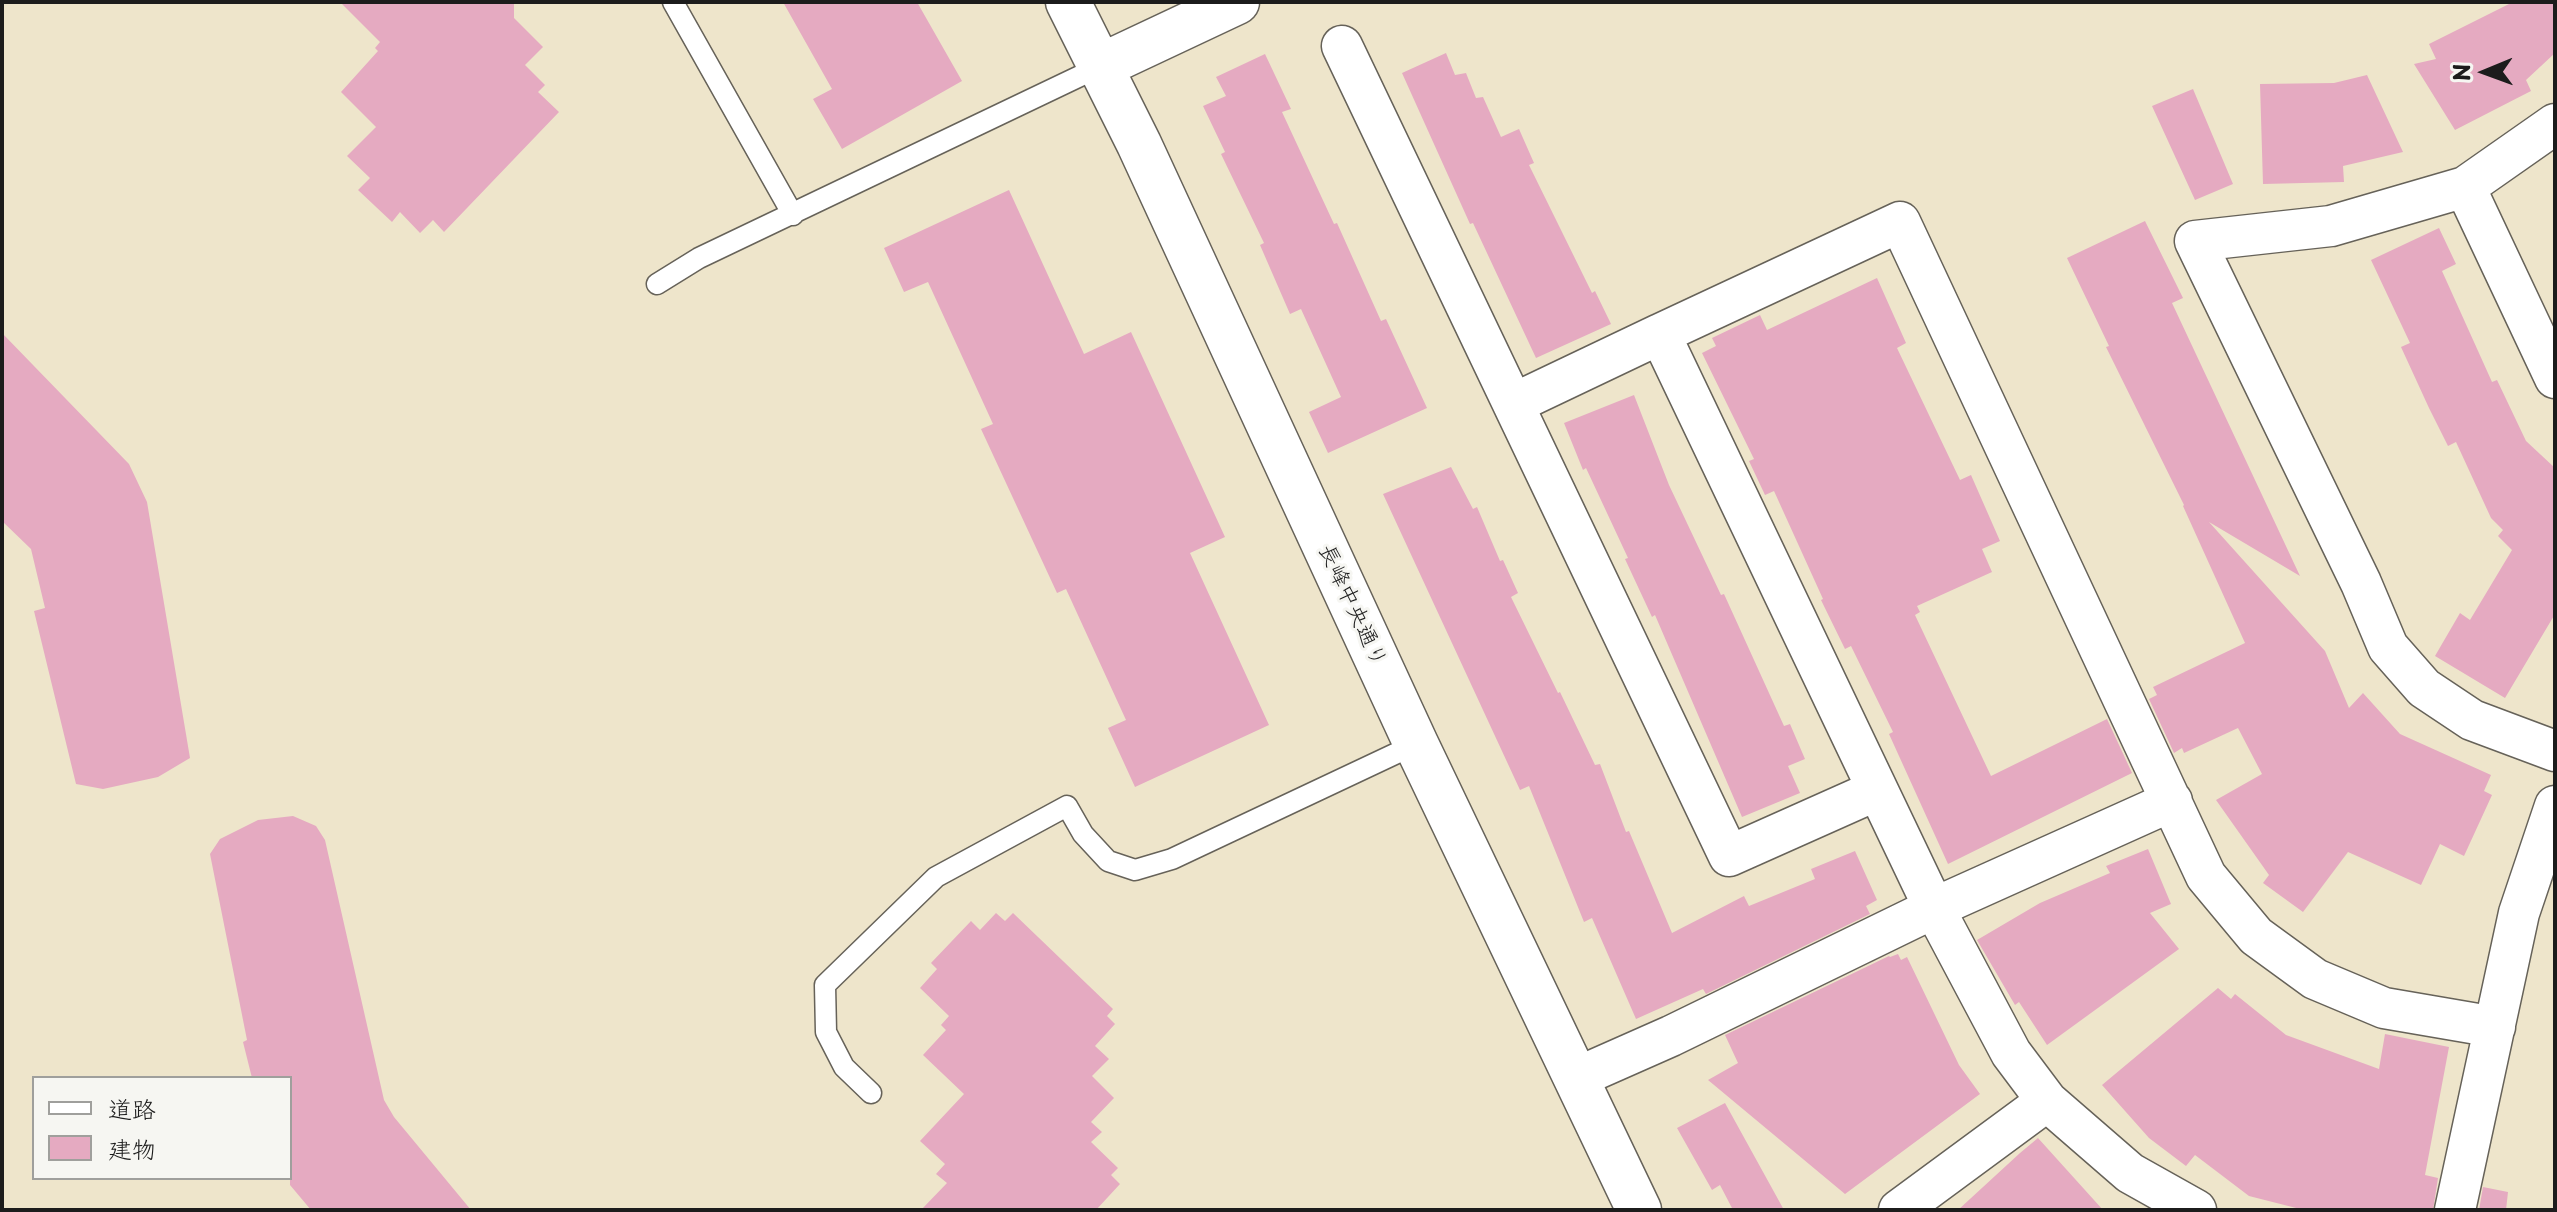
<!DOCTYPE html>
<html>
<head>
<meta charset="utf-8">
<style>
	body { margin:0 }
	#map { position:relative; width:2557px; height:1212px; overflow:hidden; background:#eee5cb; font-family:"Playpen Sans","Klee One",sans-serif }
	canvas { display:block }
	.frame { position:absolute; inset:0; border:4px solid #1c1c1c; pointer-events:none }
	.legend { position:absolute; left:32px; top:1076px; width:260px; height:104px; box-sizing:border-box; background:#f6f6f2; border:2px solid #9f9f9c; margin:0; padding:10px 14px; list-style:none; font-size:24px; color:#1c1c1c }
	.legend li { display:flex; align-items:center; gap:16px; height:40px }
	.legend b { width:40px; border:2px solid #9f9f9c }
	.north { position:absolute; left:2445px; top:32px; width:80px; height:80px; -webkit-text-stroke:6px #f6f6f2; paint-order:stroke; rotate:269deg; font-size:22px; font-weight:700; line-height:32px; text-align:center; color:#1c1c1c }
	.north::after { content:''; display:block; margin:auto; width:28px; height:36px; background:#1c1c1c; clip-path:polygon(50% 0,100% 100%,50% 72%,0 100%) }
</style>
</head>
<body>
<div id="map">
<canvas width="2557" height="1212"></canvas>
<div class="frame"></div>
<ul class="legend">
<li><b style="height:10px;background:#fff"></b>道路</li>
<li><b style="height:22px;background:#e5aac1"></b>建物</li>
</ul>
<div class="north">N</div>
</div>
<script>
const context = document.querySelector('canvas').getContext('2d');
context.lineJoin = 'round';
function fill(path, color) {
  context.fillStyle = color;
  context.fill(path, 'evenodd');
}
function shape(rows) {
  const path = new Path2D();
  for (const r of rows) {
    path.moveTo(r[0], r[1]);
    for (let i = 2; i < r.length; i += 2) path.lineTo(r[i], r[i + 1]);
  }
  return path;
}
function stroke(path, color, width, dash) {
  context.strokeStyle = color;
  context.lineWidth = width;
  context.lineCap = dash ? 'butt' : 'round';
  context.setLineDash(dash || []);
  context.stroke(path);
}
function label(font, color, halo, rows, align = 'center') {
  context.font = font + ' "Playpen Sans","Klee One",sans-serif';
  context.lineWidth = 6;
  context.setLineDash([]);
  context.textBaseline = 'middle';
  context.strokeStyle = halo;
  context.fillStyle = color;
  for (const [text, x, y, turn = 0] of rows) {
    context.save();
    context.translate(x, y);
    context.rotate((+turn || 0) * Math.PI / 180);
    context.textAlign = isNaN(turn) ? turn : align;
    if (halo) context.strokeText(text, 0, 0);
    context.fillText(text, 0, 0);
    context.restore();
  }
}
fill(shape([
	[340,2,514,2,514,18,543,47,525,65,545,85,538,92,559,112,444,232,433,220,420,233,400,212,392,222,358,190,370,178,347,156,376,127,341,92,378,51,375,48,380,42],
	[783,2,917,2,962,81,842,149,813,99,832,89],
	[2513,2,2555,2,2555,53,2526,80,2531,91,2455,130,2414,64,2436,59,2429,44],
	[1446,53,1455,75,1466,73,1476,98,1483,97,1501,137,1519,129,1534,163,1529,165,1592,293,1595,291,1611,324,1536,358,1473,223,1470,224,1402,73],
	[1265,54,1291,109,1282,112,1334,224,1337,223,1381,321,1386,319,1427,408,1328,453,1309,412,1341,397,1301,309,1290,314,1260,245,1264,243,1221,154,1225,152,1203,106,1226,96,1216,77],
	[2367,75,2403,152,2343,166,2344,182,2263,184,2260,84,2334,83],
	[2193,89,2233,184,2195,200,2152,106],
	[1009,190,1084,354,1131,332,1225,537,1190,553,1269,725,1135,787,1108,728,1126,720,1066,589,1057,593,981,429,993,424,928,282,904,292,884,248],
	[2145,221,2183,298,2172,303,2300,576,2209,522,2325,651,2349,708,2363,693,2400,734,2491,775,2484,791,2492,795,2464,856,2440,844,2421,885,2348,852,2303,912,2263,883,2269,875,2216,800,2262,774,2238,728,2184,753,2182,748,2174,753,2149,699,2157,695,2153,687,2245,643,2183,506,2184,505,2106,347,2109,346,2067,258],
	[2439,228,2456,264,2442,271,2492,382,2497,380,2526,441,2555,468,2555,614,2505,698,2435,656,2460,613,2470,620,2512,550,2498,536,2503,530,2491,518,2456,442,2448,446,2429,408,2401,347,2410,343,2371,260],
	[1877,278,1906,343,1897,348,1960,480,1971,475,2000,541,1982,549,1992,572,1917,606,1920,612,1915,615,1991,776,2107,719,2132,773,1948,864,1889,734,1893,732,1851,646,1845,649,1821,600,1823,599,1774,491,1765,495,1749,461,1754,459,1702,353,1716,346,1712,338,1760,315,1767,330],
	[2,333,129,464,147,502,190,758,158,777,103,789,76,784,34,611,45,608,31,549,2,521],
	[1634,395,1669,485,1721,595,1724,594,1784,726,1790,724,1805,759,1788,766,1800,793,1742,817,1655,615,1652,617,1625,559,1628,558,1586,468,1583,470,1564,423],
	[1451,467,1473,509,1477,507,1500,561,1503,560,1518,593,1511,597,1558,693,1560,692,1595,765,1600,764,1626,832,1629,831,1672,933,1744,896,1749,906,1815,879,1811,869,1855,851,1877,900,1866,906,1870,914,1706,994,1703,989,1636,1019,1592,918,1584,922,1529,786,1520,790,1383,494],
	[293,816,316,826,325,840,384,1100,394,1117,471,1210,311,1210,290,1185,290,1078,252,1078,243,1042,247,1040,210,854,220,839,258,820],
	[2148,849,2171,904,2150,913,2179,949,2047,1045,2019,1002,2015,1005,1977,940,2040,903,2110,873,2106,866],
	[996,913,1005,921,1013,913,1113,1009,1107,1016,1115,1024,1095,1046,1109,1059,1092,1076,1114,1098,1091,1122,1102,1132,1091,1142,1118,1168,1111,1175,1120,1184,1096,1210,921,1210,947,1183,936,1174,945,1164,920,1141,964,1094,923,1055,946,1030,941,1025,949,1016,920,988,937,969,931,963,971,921,980,930],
	[1898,954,1901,960,1907,957,1959,1065,1980,1094,1845,1194,1708,1080,1738,1063,1725,1035,1889,956,1890,957],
	[2218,988,2231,999,2235,994,2286,1035,2379,1069,2385,1034,2449,1047,2425,1175,2438,1178,2433,1210,2304,1210,2249,1196,2195,1155,2186,1166,2149,1138,2102,1085],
	[1725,1103,1784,1210,1733,1210,1720,1185,1712,1190,1677,1128],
	[2038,1138,2103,1210,1958,1210,2020,1153],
	[2483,1187,2508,1192,2506,1210,2479,1210]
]), '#e5aac1');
const lane = shape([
	[673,2,793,215],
	[657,284,699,258,1101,66],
	[871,1093,844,1067,826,1032,825,985,936,877,1067,806,1083,834,1108,861,1135,870,1172,859,1416,744]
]);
const street = shape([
	[1342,46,1729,856,1877,790],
	[2465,187,2555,124],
	[2555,378,2465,187,2331,226,2195,241,2361,583,2388,647,2424,688,2472,720,2555,751],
	[1513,404,1660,334],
	[1576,1078,1671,1036,1934,908,2172,801],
	[1899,1210,2047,1101],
	[2196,1210,2130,1173,2047,1101,2011,1053,1934,908,1660,334,1900,222,2206,876,2256,936,2315,979,2384,1008,2495,1027],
	[2455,1210,2519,913,2555,806]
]);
const secondary = shape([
	[1068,2,1139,144,1416,744,1639,1210],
	[1101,66,1237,2]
]);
stroke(lane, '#666259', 23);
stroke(street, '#666259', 43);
stroke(secondary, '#666259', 47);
stroke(lane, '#fff', 20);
stroke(street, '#fff', 40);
stroke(secondary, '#fff', 44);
label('22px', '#1c1c1c', '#f6f6f2', [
	["長峰中央通り",1352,606,65]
]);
</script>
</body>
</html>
